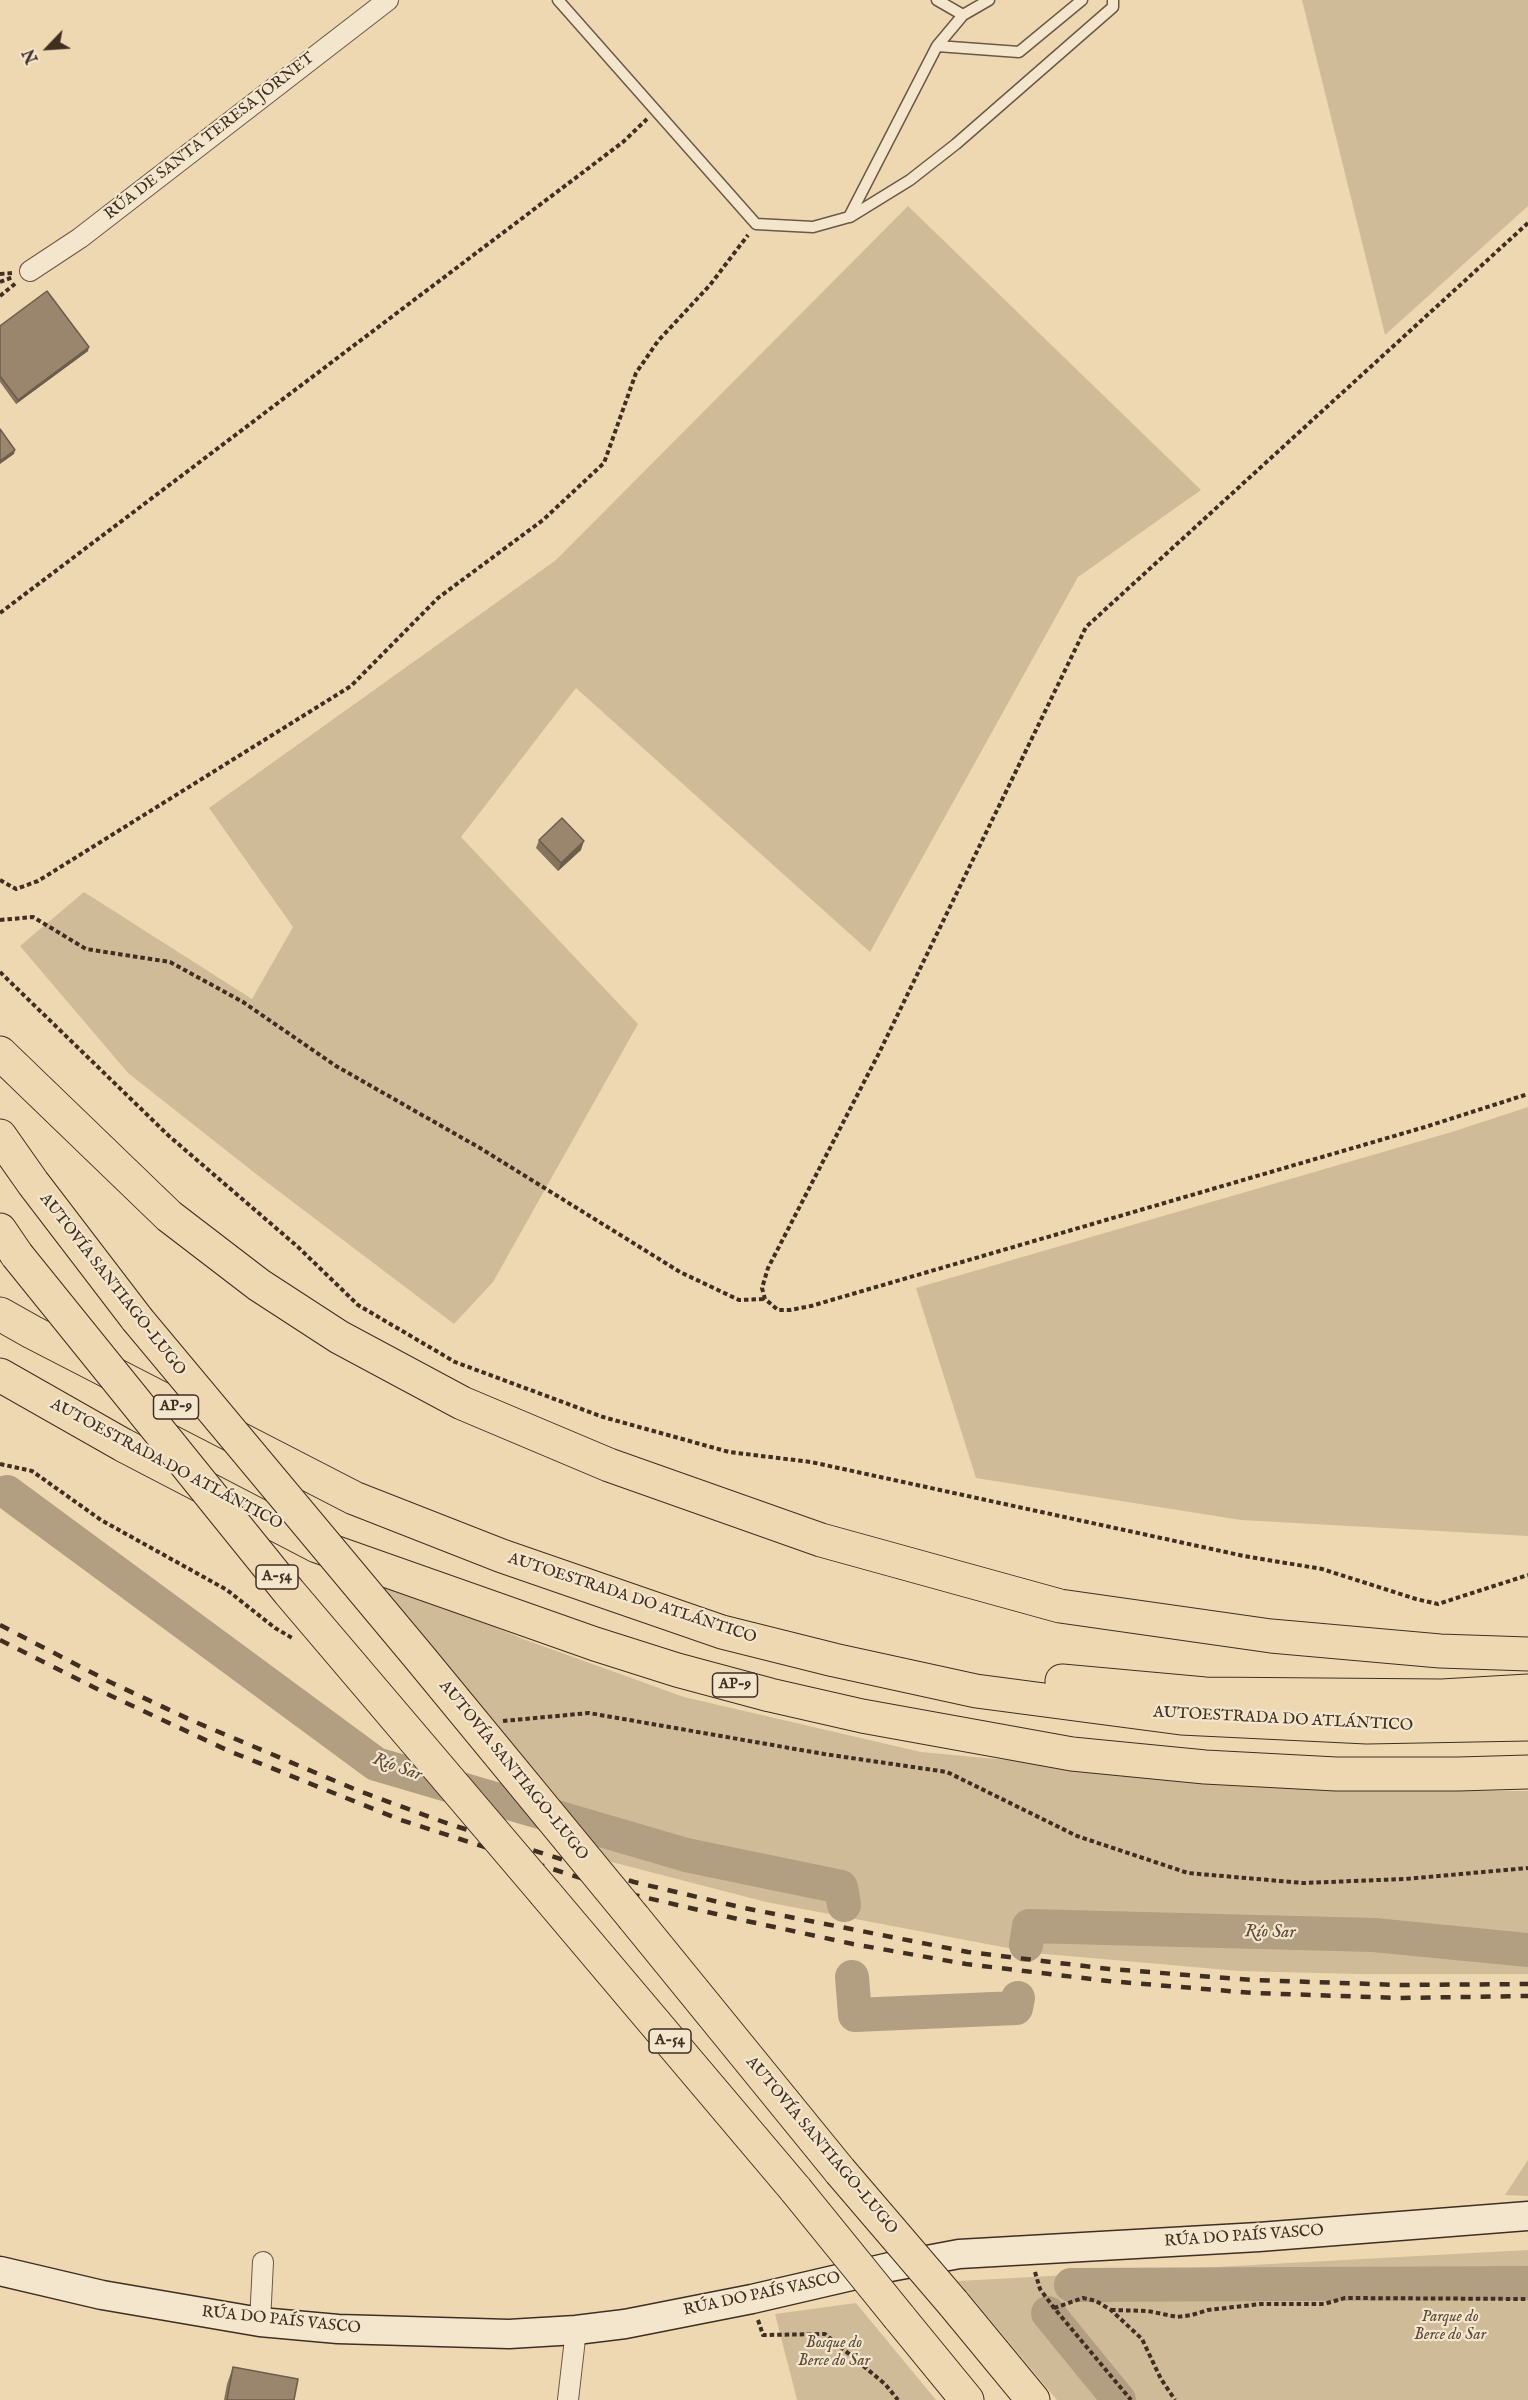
<!DOCTYPE html>
<html>
<head>
<meta charset="utf-8">
<style>
	body { margin:0 }
	#map { position:relative; width:1528px; height:2400px; overflow:hidden; background:#eed8b2; font-family:"IM FELL English",serif }
	canvas { display:block }
	.north { position:absolute; left:18px; top:18px; width:60px; height:60px; -webkit-text-stroke:4px #f4e6cd; paint-order:stroke; rotate:245deg; font-size:16px; font-weight:700; line-height:24px; text-align:center; color:#3f2e21 }
	.north::after { content:''; display:block; margin:auto; width:21px; height:27px; background:#3f2e21; clip-path:polygon(50% 0,100% 100%,50% 72%,0 100%) }
</style>
</head>
<body>
<div id="map">
<canvas width="1528" height="2400"></canvas>
<div class="north">N</div>
</div>
<script>
const context = document.querySelector('canvas').getContext('2d');
context.lineJoin = 'round';
function fill(path, color) {
  context.fillStyle = color;
  context.fill(path, 'evenodd');
}
function shape(rows) {
  const path = new Path2D();
  for (const r of rows) {
    path.moveTo(r[0], r[1]);
    for (let i = 2; i < r.length; i += 2) path.lineTo(r[i], r[i + 1]);
  }
  return path;
}
function stroke(path, color, width, dash) {
  context.strokeStyle = color;
  context.lineWidth = width;
  context.lineCap = dash ? 'butt' : 'round';
  context.setLineDash(dash || []);
  context.stroke(path);
}
function label(font, color, halo, rows, align = 'center') {
  context.font = font + ' "IM FELL English",serif';
  context.lineWidth = 4.5;
  context.setLineDash([]);
  context.textBaseline = 'middle';
  context.strokeStyle = halo;
  context.fillStyle = color;
  for (const [text, x, y, turn = 0] of rows) {
    context.save();
    context.translate(x, y);
    context.rotate((+turn || 0) * Math.PI / 180);
    context.textAlign = isNaN(turn) ? turn : align;
    if (halo) context.strokeText(text, 0, 0);
    context.fillText(text, 0, 0);
    context.restore();
  }
}
fill(shape([
	[1302,0,1528,0,1528,206,1385,335],
	[908,206,1201,490,1078,577,870,952,576,688,461,837,638,1024,493,1282,454,1324,256,1174,128,1073,20,946,84,892,252,999,293,927,209,808,556,560],
	[1528,1107,1528,1536,1241,1520,976,1478,916,1288,1455,1131],
	[369,1573,523,1639,684,1697,921,1752,1342,1791,1528,1791,1528,1974,1357,1974,1239,1971,1034,1953,766,1902,604,1860],
	[1528,2160,1528,2196,1505,2195],
	[1528,2250,1528,2400,1057,2400,958,2281],
	[856,2303,936,2400,797,2400,775,2314]
]), '#d0bb99');
stroke(shape([
	[7,1492,376,1764,686,1855,841,1887,844,1905],
	[1026,1945,1029,1926,1374,1935,1528,1950],
	[852,1977,855,2015,1016,2008,1018,1998],
	[1071,2285,1528,2283],
	[1048,2313,1119,2400]
]), '#b29e81', 34);
const lane = shape([
	[558,0,756,224,813,227,849,217,937,46,1019,52,1082,0],
	[963,15,989,0],
	[937,46,963,15,937,0],
	[850,217,910,180,956,144,1113,7,1113,0]
]);
const street = shape([
	[30,271,80,238,388,0],
	[260,2322,263,2262],
	[568,2400,576,2330]
]);
const secondary = shape([
	[0,2271,102,2295,260,2322,338,2329,509,2334,576,2330,625,2324,752,2299,890,2267,959,2254,1259,2237,1528,2216]
]);
const highway = shape([
	[0,1053,169,1216,259,1285,339,1337,462,1403,609,1465,821,1540,1060,1606,1271,1636,1440,1651,1528,1654],
	[0,1136,33,1183,137,1319],
	[0,1230,17,1255],
	[0,1314,32,1332,354,1498,502,1556,722,1632,834,1660,976,1691,1181,1718,1367,1727,1528,1724],
	[0,1375,123,1445,317,1546,595,1644,677,1670,770,1695,862,1716,1072,1754,1205,1767,1336,1774,1458,1774,1528,1772],
	[1062,1681,1205,1694,1442,1696,1528,1691],
	[545,1893,796,2190],
	[634,1918,840,2171],
	[953,2303,1033,2400],
	[899,2317,967,2400]
]);
stroke(lane, '#6b5845', 13);
stroke(street, '#6b5845', 22);
stroke(secondary, '#3f2e21', 31);
stroke(highway, '#3f2e21', 35);
stroke(shape([
	[1528,223,1086,627,879,1053,768,1268,762,1288,765,1299,778,1310,790,1310,811,1306,1425,1127,1528,1094],
	[0,274,12,273],
	[0,282,13,277],
	[0,296,16,283],
	[0,613,623,142,647,119],
	[0,880,16,889,38,881,351,686,438,598,543,520,604,463,636,373,658,341,710,285,748,235],
	[0,920,33,917,86,949,170,962,243,1002,336,1066,480,1148,680,1272,739,1300,765,1299],
	[0,972,169,1136,298,1247,358,1305,455,1362,603,1417,729,1452,811,1462,1244,1556,1322,1569,1416,1599,1438,1604,1528,1575],
	[0,1464,32,1471,101,1520,227,1590,275,1628,294,1639],
	[503,1721,589,1713,824,1754,947,1772,1077,1836,1188,1873,1303,1883,1405,1879,1528,1868],
	[1035,2272,1040,2289,1054,2308,1131,2400],
	[1054,2308,1083,2298,1096,2301,1111,2310,1142,2339,1161,2379,1175,2400],
	[1111,2310,1148,2311,1177,2317,1192,2315,1208,2310,1261,2304,1324,2304,1345,2298,1528,2299],
	[758,2320,763,2335,825,2334,885,2384,898,2400]
]), '#3f2e21', 4, [4.5, 3]);
stroke(lane, '#f4e6cd', 10);
stroke(street, '#f4e6cd', 20);
stroke(secondary, '#f4e6cd', 28);
stroke(highway, '#eed8b2', 33);
stroke(shape([
	[0,1625,110,1682,193,1721,359,1791,449,1824,634,1882,744,1908,968,1952,1109,1969,1254,1980,1400,1985,1528,1984],
	[0,1640,105,1693,229,1751,401,1820,630,1894,742,1920,853,1944,966,1964,1108,1981,1253,1993,1400,1998,1528,1996]
]), '#3f2e21', 4.5, [10, 10]);
const highwayBridge = shape([
	[17,1255,289,1592,545,1893],
	[137,1319,420,1658,634,1918],
	[840,2171,953,2303],
	[796,2190,899,2317]
]);
stroke(highwayBridge, '#3f2e21', 35, []);
stroke(highwayBridge, '#eed8b2', 33);
fill(shape([
	[0,326,88,351,16,404,0,382],
	[539,840,581,850,558,871,536,848],
	[233,2367,294,2400,224,2400,227,2384]
]), '#84735d');
fill(shape([
	[89,347,88,351,16,404,18,400],
	[15,450,14,454,0,464,0,461],
	[584,841,581,850,558,871,561,863]
]), '#6c5e4c');
const building = shape([
	[47,291,89,347,18,400,0,376,0,326,47,291],
	[0,429,15,450,0,461,0,429],
	[562,818,584,841,561,863,539,840,562,818],
	[233,2367,298,2379,294,2400,227,2400,233,2367]
]);
fill(building, '#9a866c');
stroke(building, '#6c5e4c', 1.5);
for (const [x, y, w] of [
	[176,1407,45],
	[277,1577,42],
	[735,1685,45],
	[670,2041,42]
]) {
  const box = new Path2D();
  box.roundRect(x - w / 2, y - 12, w, 24, 4.5);
  context.fillStyle = '#f4e6cd';
  context.fill(box);
  stroke(box, '#3f2e21', 1.5);
}
label('bold 15px', '#3f2e21', null, [
	["AP-9",176,1407],
	["A-54",277,1577],
	["AP-9",735,1685],
	["A-54",670,2041]
]);
label('16px', '#3f2e21', '#f4e6cd', [
	["RÚA DE SANTA TERESA JORNET",210,137,-38],
	["AUTOVÍA SANTIAGO-LUGO",112,1285,52],
	["AUTOESTRADA DO ATLÁNTICO",166,1465,28],
	["AUTOESTRADA DO ATLÁNTICO",632,1599,18],
	["AUTOESTRADA DO ATLÁNTICO",1283,1720,3],
	["AUTOVÍA SANTIAGO-LUGO",513,1771,51],
	["AUTOVÍA SANTIAGO-LUGO",821,2146,50],
	["RÚA DO PAÍS VASCO",1244,2237,-4],
	["RÚA DO PAÍS VASCO",762,2295,-12],
	["RÚA DO PAÍS VASCO",281,2321,6]
]);
label('italic 16px', '#5c4a39', '#f4e6cd', [
	["Parque do",1450,2318],
	["Berce do Sar",1450,2336],
	["Bosque do",834,2344],
	["Berce do Sar",834,2362]
]);
label('italic 18px', '#5c4a39', '#f4e6cd', [
	["Río Sar",397,1768,20],
	["Río Sar",1270,1933,1]
]);
</script>
</body>
</html>
